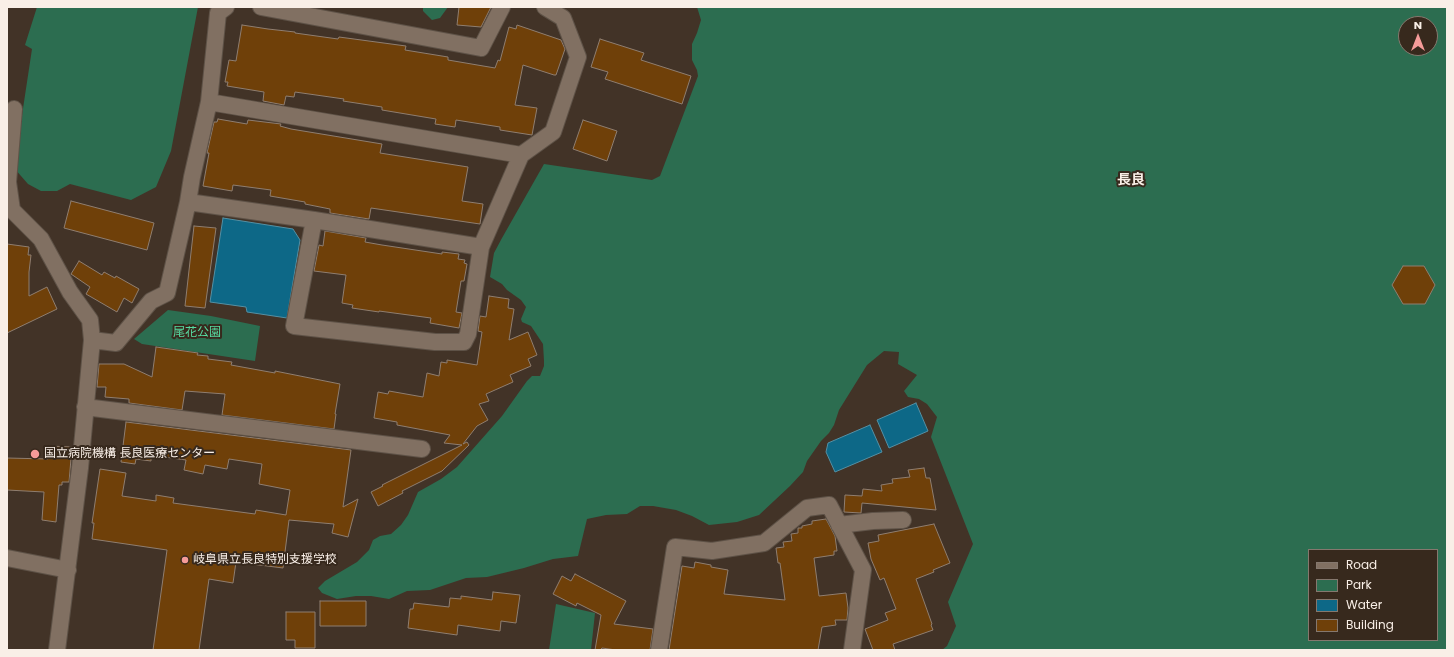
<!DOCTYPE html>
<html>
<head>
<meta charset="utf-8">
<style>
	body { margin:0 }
	#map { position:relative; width:1454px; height:657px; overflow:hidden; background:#423327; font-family:Poppins,sans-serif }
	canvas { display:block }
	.frame { position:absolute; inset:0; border:8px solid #f9efe7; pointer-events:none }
	.legend { position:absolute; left:1308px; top:549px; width:130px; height:92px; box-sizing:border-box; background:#37291d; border:1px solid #85786e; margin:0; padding:5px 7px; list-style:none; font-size:12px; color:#f9efe7 }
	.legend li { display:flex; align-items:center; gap:8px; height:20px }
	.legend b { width:20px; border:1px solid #85786e }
	.north { position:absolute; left:1398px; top:16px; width:40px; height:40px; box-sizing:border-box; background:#37291d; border:1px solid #85786e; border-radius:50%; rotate:0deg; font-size:11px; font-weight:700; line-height:16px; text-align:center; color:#f9efe7 }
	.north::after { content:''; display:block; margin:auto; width:14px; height:18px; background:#f59b99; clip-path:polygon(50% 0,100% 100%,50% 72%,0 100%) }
</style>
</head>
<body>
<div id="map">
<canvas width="1454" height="657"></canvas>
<div class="frame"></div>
<ul class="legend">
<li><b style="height:5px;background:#817062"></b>Road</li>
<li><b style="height:11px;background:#2c6d50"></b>Park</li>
<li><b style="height:11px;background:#0d6887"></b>Water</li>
<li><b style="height:11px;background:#6f4009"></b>Building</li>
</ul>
<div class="north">N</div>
</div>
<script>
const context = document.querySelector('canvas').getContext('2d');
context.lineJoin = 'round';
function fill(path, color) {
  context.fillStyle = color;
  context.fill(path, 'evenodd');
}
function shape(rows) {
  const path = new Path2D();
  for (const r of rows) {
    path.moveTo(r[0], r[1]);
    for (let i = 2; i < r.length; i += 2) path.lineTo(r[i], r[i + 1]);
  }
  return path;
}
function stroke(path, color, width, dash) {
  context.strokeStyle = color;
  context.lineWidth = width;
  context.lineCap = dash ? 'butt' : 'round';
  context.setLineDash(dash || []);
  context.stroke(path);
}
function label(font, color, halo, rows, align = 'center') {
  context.font = font + ' Poppins,"Noto Sans JP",sans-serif';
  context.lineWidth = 4;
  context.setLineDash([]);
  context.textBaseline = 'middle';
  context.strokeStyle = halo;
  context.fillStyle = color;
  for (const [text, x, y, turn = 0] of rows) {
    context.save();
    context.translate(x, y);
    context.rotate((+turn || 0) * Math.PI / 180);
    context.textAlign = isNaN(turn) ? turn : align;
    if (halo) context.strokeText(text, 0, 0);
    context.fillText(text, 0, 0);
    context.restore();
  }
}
fill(shape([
	[37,7,198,7,171,151,156,187,131,200,70,184,57,191,41,191,28,184,14,168,32,49,25,45],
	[423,7,448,7,440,18,432,20,423,11],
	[697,7,1447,7,1447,650,942,650,947,646,956,626,948,602,973,544,931,437,937,417,927,404,919,399,908,397,904,391,917,375,898,364,899,352,884,351,867,365,839,410,834,425,829,433,821,441,807,461,803,472,790,486,759,515,737,522,709,525,692,516,676,510,653,506,640,506,627,514,606,515,587,519,578,556,553,559,524,568,487,577,466,578,430,590,407,591,389,599,371,596,356,596,337,599,322,593,318,588,325,581,357,562,369,550,373,540,380,536,391,534,401,525,408,515,418,492,441,479,457,467,502,416,527,381,532,376,540,376,544,366,544,361,543,344,531,326,522,322,521,319,526,307,521,300,507,290,502,284,490,277,494,253,502,238,544,164,652,180,660,176,698,76,697,70,692,60,692,44,697,33,701,20],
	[1406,24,1430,24,1430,48,1406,48],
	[1309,550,1437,550,1437,640,1309,640],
	[168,310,211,316,260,326,255,361,142,344,134,339],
	[556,604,595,613,591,650,549,650]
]), '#2c6d50');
const water = shape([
	[223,218,293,229,300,240,287,318,247,312,246,307,210,302,223,218],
	[916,403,928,431,889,448,877,420,916,403],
	[870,425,882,452,835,472,826,452,828,443,870,425]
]);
fill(water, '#0d6887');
stroke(water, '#5490a4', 1);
const building = shape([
	[459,7,491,7,481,27,457,25,459,7],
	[242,25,268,29,295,32,295,33,338,39,339,37,406,46,405,50,448,57,448,60,495,68,498,60,500,61,509,27,516,29,517,25,561,40,565,49,556,75,554,75,523,65,515,105,537,108,532,135,500,130,500,127,456,120,455,127,435,124,436,119,382,110,382,107,343,101,344,99,295,92,294,97,286,96,284,105,263,101,264,92,227,86,228,82,225,82,229,60,236,61,242,25],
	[600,39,644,53,641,60,691,76,682,104,605,79,608,72,591,67,600,39],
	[218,119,247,124,248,120,281,124,280,126,291,129,382,144,380,153,468,167,462,201,483,204,480,224,371,208,369,219,330,213,330,209,305,204,305,202,270,196,271,190,233,185,232,191,203,186,209,153,207,153,214,122,217,122,218,119],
	[583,120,617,131,607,161,573,149,583,120],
	[71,201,154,223,147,250,64,228,71,201],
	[194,226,216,228,205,308,185,306,194,226],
	[325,231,366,238,365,242,382,245,442,254,442,252,459,254,458,259,465,260,464,263,467,264,464,281,461,281,456,312,462,313,459,328,430,323,431,318,379,311,379,312,352,308,353,305,342,303,346,275,314,271,319,245,323,246,325,231],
	[7,244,29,247,28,255,31,255,29,272,29,296,47,287,57,309,7,333,7,244],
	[79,261,102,275,104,272,115,278,116,276,139,289,132,303,124,298,117,312,86,294,90,287,71,274,79,261],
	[1403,266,1424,266,1435,285,1425,304,1403,304,1392,285,1403,266],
	[489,296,509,299,508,308,514,309,509,340,528,332,537,355,528,359,531,366,510,375,513,382,486,394,489,401,479,404,488,420,477,426,463,444,467,442,469,445,442,471,402,491,403,493,378,506,371,492,383,486,382,485,462,445,444,443,450,435,397,425,397,422,374,418,378,392,388,394,389,391,423,397,427,373,439,376,441,362,447,363,447,360,477,365,482,332,478,331,480,316,486,317,489,296],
	[156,347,198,353,197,355,208,356,208,359,232,362,231,365,275,373,275,371,340,384,335,414,336,414,334,429,222,415,225,394,185,391,182,410,129,403,129,399,105,397,106,387,97,387,99,364,124,364,152,377,156,347],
	[126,422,351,450,343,507,358,499,348,537,332,533,334,524,289,520,283,568,236,562,233,583,209,579,199,650,153,650,167,550,92,539,94,523,92,523,100,469,126,473,122,496,156,501,156,495,174,498,173,503,255,514,256,510,286,515,290,490,259,484,262,464,229,459,227,469,205,465,203,474,184,470,186,460,151,455,151,461,136,459,135,464,121,462,126,422],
	[48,446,72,447,69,482,62,482,62,485,59,485,56,522,42,520,44,492,7,490,7,458,48,459,48,446],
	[924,468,926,478,930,478,936,510,862,503,861,513,844,512,845,495,862,496,863,489,882,491,881,485,893,483,892,479,910,477,908,470,924,468],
	[826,519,835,536,837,551,834,551,834,555,814,558,819,596,846,593,848,608,847,620,835,620,836,625,822,627,818,650,669,650,682,566,694,568,695,562,711,565,711,567,728,570,724,594,785,600,780,563,778,563,776,548,784,547,783,542,792,541,791,534,798,533,798,528,802,528,802,526,812,524,812,521,826,519],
	[934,524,950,563,933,570,934,572,916,579,932,624,931,625,933,630,893,644,895,650,873,650,865,629,888,620,885,613,896,609,884,578,880,580,871,559,868,543,879,541,878,535,934,524],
	[575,574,626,601,614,624,653,629,650,650,616,650,602,648,600,650,595,650,601,615,577,603,576,606,553,594,562,576,571,581,575,574],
	[493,592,520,595,516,623,501,621,500,631,458,625,457,635,408,628,410,609,413,609,414,603,449,607,450,598,461,599,461,596,492,600,493,592],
	[320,601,366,601,366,626,320,626,320,601],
	[286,612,315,612,315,648,295,648,295,640,286,640,286,612]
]);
fill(building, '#6f4009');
stroke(building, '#8f7e70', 1);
const street = shape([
	[261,7,481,48,502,7],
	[209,102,521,155,553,132,578,57,563,18,545,7],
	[14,109,8,182,12,210,41,239,70,292,90,320,92,340,80,468,57,650],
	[188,202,192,177,209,102,218,13,226,7],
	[481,247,521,155],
	[92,340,116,343,151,301,167,293,188,202,314,220,294,326,435,342,464,342,468,334,481,247,314,220],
	[85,407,422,449],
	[839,525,873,521,903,520],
	[7,558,68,570],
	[659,650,675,547,712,551,764,543,807,508,829,505,863,570,852,650]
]);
stroke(street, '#5e5247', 18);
stroke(street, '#817062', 16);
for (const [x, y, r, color] of [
	[35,454,5,"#f59b99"],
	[185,560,4,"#f59b99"]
]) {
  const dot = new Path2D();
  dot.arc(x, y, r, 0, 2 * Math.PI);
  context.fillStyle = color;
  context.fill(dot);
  stroke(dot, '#37291d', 1.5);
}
label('12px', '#57dba2', '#37291d', [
	["尾花公園",197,333]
]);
label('12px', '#f9efe7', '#37291d', [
	["国立病院機構 長良医療センター",44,454],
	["岐阜県立長良特別支援学校",193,560]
], 'left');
label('bold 14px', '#f9efe7', '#37291d', [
	["長良",1131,180]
]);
</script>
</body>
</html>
